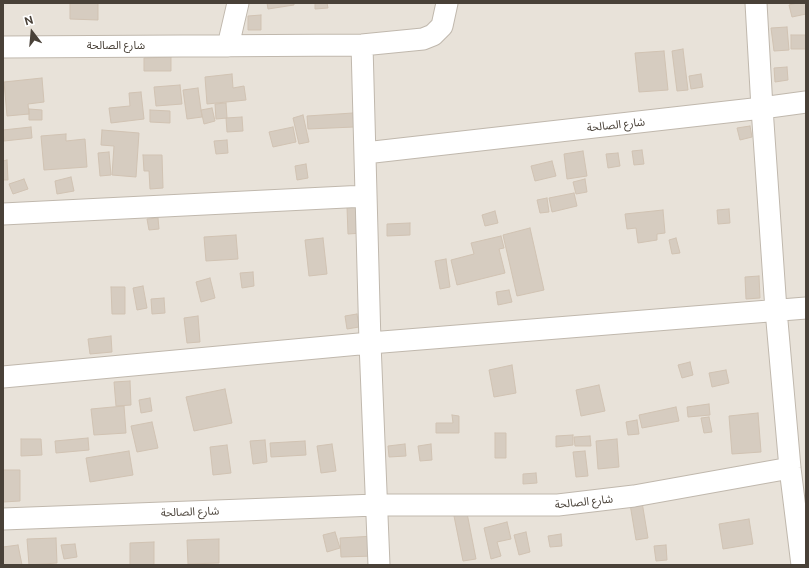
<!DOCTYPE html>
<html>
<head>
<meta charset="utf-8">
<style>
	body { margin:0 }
	#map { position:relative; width:809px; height:568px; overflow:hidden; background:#f5f1ea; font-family:"Public Sans",sans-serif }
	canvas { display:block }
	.frame { position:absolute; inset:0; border:4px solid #494138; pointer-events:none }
	.north { position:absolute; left:12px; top:12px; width:40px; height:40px; -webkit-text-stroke:3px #fff; paint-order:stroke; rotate:344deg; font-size:11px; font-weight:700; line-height:16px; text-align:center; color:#494138 }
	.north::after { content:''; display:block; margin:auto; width:14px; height:18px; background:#494138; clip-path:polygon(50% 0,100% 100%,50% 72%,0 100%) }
</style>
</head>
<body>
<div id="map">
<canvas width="809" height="568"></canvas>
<div class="frame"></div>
<div class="north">N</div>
</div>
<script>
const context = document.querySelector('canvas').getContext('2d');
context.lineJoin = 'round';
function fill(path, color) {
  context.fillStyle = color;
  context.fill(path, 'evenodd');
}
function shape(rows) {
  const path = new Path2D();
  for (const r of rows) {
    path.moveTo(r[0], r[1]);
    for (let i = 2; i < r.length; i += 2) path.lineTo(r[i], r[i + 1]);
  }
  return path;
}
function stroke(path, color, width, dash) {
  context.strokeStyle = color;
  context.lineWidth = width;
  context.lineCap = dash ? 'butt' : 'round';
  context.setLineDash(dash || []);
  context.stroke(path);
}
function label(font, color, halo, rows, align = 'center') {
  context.font = font + ' "Public Sans","Noto Sans Arabic",sans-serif';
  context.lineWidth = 3;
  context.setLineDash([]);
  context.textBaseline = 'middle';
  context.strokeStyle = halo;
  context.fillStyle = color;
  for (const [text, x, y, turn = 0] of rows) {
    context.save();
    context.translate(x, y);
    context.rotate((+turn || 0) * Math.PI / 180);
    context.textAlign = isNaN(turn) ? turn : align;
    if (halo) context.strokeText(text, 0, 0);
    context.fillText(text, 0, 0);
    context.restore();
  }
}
fill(shape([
	[3,3,806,3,806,565,3,565]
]), '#e8e2d9');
const building = shape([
	[70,3,98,3,98,20,70,19,70,3],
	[267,3,294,3,294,5,268,9,267,3],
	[315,3,327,3,328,8,315,9,315,3],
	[797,3,806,3,806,14,792,17,789,5,797,3],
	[261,15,261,30,248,30,248,16,261,15],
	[787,27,789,50,774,51,771,28,787,27],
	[791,35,806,35,806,49,791,49,791,35],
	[683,49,688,90,677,91,672,51,683,49],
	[664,51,668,90,639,92,635,53,664,51],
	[171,57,171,71,144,71,144,58,171,57],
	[787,67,788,80,775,82,774,68,787,67],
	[232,74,233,88,244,86,246,100,207,104,205,77,232,74],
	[701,74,703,87,691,89,689,76,701,74],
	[42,78,44,102,28,104,29,114,7,116,4,82,42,78],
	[180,85,182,104,156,106,154,87,180,85],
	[198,88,202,117,187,119,183,90,198,88],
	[141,92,144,119,111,123,109,108,130,106,129,93,141,92],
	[226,103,227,118,216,119,215,104,226,103],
	[212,108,215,121,204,124,201,110,212,108],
	[29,109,42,110,42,120,29,120,29,109],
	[150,110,170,111,170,123,150,122,150,110],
	[353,113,354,127,308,129,307,116,353,113],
	[303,115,309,142,299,144,293,118,303,115],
	[242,117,243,131,227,132,226,118,242,117],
	[750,126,752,137,740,140,737,128,750,126],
	[31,127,32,138,4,141,3,130,31,127],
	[293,127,296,142,273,147,269,132,293,127],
	[102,130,139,133,136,177,112,175,114,146,101,145,102,130],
	[66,134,66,141,85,139,87,167,44,170,41,136,66,134],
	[227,140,228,153,216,154,214,141,227,140],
	[642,150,644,164,634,165,632,151,642,150],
	[583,151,587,176,567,179,564,154,583,151],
	[109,152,111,175,100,176,98,153,109,152],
	[618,153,620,166,608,168,606,154,618,153],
	[143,155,162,155,163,188,150,189,149,171,144,171,143,155],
	[7,160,8,180,3,180,3,161,7,160],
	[552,161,556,176,535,181,531,166,552,161],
	[306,164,308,178,297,180,295,166,306,164],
	[71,177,74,191,57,194,55,181,71,177],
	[24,179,28,189,13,194,9,184,24,179],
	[585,179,587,192,576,194,573,182,585,179],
	[574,193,577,206,552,212,549,198,574,193],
	[547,198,549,212,540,213,537,200,547,198],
	[360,206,362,233,348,234,347,207,360,206],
	[729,209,730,223,718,224,717,210,729,209],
	[663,210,665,233,657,234,657,240,638,243,636,228,627,229,625,214,663,210],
	[495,211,498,223,485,226,482,215,495,211],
	[158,218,159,229,149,230,147,219,158,218],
	[410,223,410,235,387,236,387,224,410,223],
	[530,228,544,290,517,296,503,235,530,228],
	[236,235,238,259,206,261,204,237,236,235],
	[501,236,504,248,499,249,505,273,457,285,451,260,474,254,471,243,501,236],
	[323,238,327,274,309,276,305,240,323,238],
	[676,238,680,253,672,254,669,240,676,238],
	[446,259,450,287,440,289,435,261,446,259],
	[253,272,254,286,242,288,240,273,253,272],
	[759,276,760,298,746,299,745,277,759,276],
	[210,278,215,298,201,302,196,282,210,278],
	[143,286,147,308,137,310,133,288,143,286],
	[111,287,125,287,125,314,112,314,111,287],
	[509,290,512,302,498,305,496,292,509,290],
	[164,298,165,313,152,314,151,299,164,298],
	[357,314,359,327,347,329,345,316,357,314],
	[198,316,200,342,187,343,184,318,198,316],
	[111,336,112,352,90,354,88,339,111,336],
	[690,362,693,375,682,378,678,365,690,362],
	[512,365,516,393,494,397,489,370,512,365],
	[726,370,729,383,712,387,709,373,726,370],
	[130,381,131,405,116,406,114,382,130,381],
	[599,385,605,411,581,416,576,390,599,385],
	[225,389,232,423,194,431,186,397,225,389],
	[150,398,152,411,141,413,139,400,150,398],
	[709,404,710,415,688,417,687,407,709,404],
	[124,406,126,433,94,435,91,409,124,406],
	[676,407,679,421,642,428,639,415,676,407],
	[758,413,761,452,732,454,729,416,758,413],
	[452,415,459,416,459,433,436,433,436,423,453,423,452,415],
	[709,417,712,432,704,433,701,418,709,417],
	[637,420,639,434,628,435,626,422,637,420],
	[152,422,158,448,137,452,131,426,152,422],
	[495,433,506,433,506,458,495,458,495,433],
	[573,435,573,445,556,447,556,436,573,435],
	[590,436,591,446,575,446,574,437,590,436],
	[88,438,89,450,56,453,55,441,88,438],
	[21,439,41,439,42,455,21,456,21,439],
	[617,439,619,467,598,469,596,441,617,439],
	[265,440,267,462,253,464,250,441,265,440],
	[305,441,306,455,271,457,270,443,305,441],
	[332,444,336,471,321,473,317,446,332,444],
	[405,444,406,456,389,457,388,446,405,444],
	[431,444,432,460,420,461,418,446,431,444],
	[227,445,231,473,213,475,210,447,227,445],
	[129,451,133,475,90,482,86,458,129,451],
	[585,451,588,476,576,477,573,452,585,451],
	[3,470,20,470,20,501,3,502,3,470],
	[536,473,537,483,523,484,523,474,536,473],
	[642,502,648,538,636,540,630,504,642,502],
	[467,513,476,559,463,561,454,516,467,513],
	[749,519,753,544,723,549,719,524,749,519],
	[507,522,511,539,497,542,501,556,491,559,484,528,507,522],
	[335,532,340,548,327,552,323,535,335,532],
	[526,532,530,552,519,555,514,535,526,532],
	[561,534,562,546,550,547,548,536,561,534],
	[374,536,374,556,341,557,340,538,374,536],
	[56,538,57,563,29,565,27,539,56,538],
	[219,539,219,563,188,564,187,540,219,539],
	[154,542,154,565,130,565,130,543,154,542],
	[75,544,77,557,64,559,61,545,75,544],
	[18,545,22,565,3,565,3,547,18,545],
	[666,545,667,560,656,561,654,546,666,545]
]);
fill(building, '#d6ccc0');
stroke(building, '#d1c3b3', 1);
const street = shape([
	[362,45,370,343,379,565],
	[228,46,238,3],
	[3,47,362,45,423,39,433,35,442,26,447,3],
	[365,153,762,108,756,3],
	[3,214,366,196],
	[3,377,370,343,806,308],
	[3,519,376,505,558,505,634,496,790,468],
	[802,565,790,468,776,310,762,108,806,102]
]);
stroke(street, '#c0b8ad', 23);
stroke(street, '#fff', 21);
label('11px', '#494138', '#fff', [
	["شارع الصالحة",116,46],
	["شارع الصالحة",616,125,-6],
	["شارع الصالحة",584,502,-6],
	["شارع الصالحة",190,512,-2]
]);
</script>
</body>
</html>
